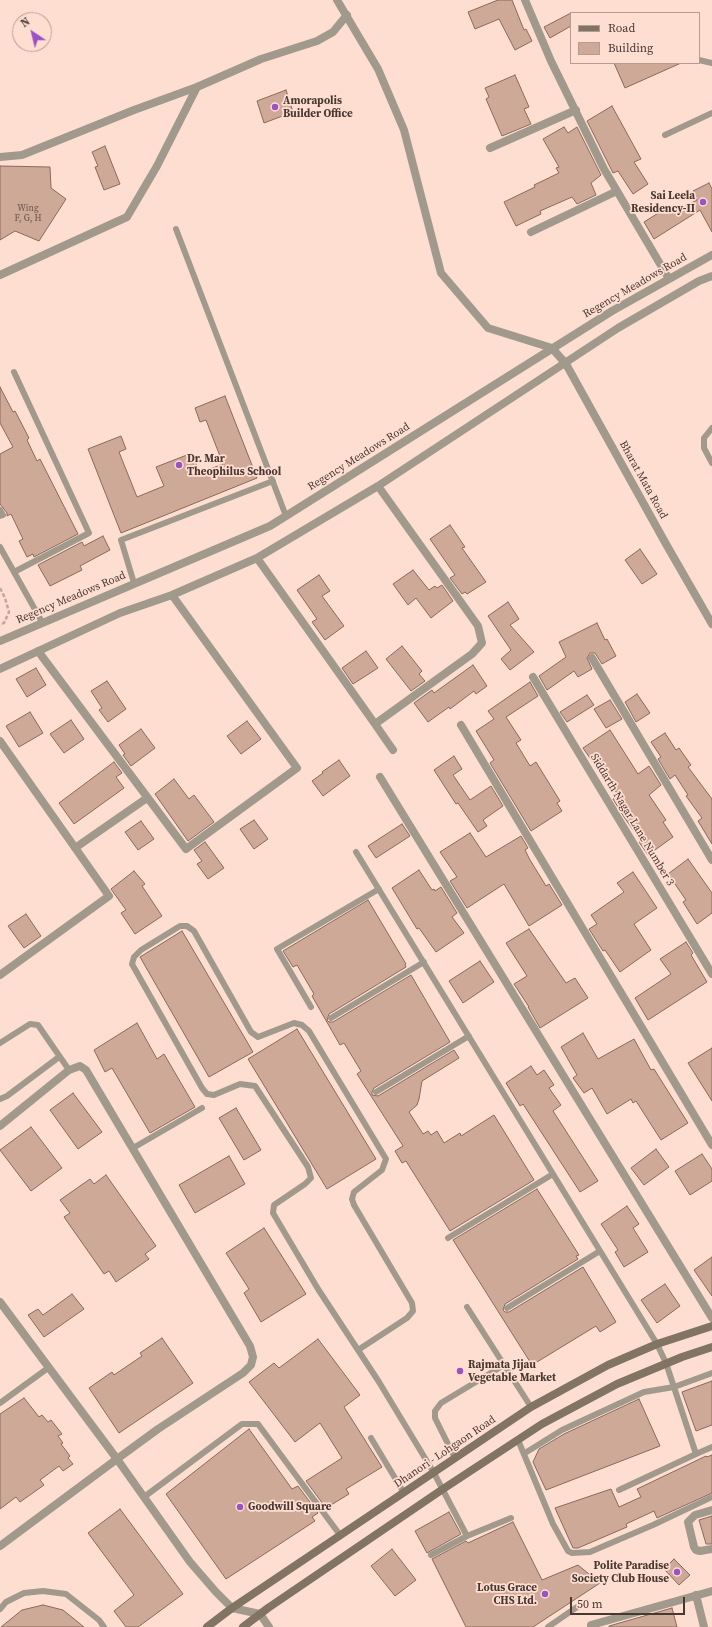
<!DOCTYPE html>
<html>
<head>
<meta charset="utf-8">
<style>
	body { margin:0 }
	#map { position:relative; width:712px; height:1627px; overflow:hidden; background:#ffded2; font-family:"Source Serif 4",serif }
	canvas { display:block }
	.legend { position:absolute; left:570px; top:12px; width:130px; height:52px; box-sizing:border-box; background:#ffded2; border:1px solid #b59c92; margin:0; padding:5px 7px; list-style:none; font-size:12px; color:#473832 }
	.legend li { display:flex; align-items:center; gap:8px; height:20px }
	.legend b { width:20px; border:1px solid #b59c92 }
	.north { position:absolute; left:12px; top:12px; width:40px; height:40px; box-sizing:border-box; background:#ffded2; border:1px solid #b59c92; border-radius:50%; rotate:325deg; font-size:11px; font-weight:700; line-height:16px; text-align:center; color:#473832 }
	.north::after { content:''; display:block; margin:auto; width:14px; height:18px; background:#9b52c5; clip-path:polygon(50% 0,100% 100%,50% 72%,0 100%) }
	.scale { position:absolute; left:570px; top:1597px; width:115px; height:18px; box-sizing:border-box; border:2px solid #473832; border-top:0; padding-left:5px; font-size:12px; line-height:14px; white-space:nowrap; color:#473832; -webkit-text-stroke:3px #ffded2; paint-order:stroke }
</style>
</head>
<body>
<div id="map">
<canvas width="712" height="1627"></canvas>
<ul class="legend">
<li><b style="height:5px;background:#817462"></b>Road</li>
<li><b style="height:11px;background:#cea998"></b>Building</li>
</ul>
<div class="north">N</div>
<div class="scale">50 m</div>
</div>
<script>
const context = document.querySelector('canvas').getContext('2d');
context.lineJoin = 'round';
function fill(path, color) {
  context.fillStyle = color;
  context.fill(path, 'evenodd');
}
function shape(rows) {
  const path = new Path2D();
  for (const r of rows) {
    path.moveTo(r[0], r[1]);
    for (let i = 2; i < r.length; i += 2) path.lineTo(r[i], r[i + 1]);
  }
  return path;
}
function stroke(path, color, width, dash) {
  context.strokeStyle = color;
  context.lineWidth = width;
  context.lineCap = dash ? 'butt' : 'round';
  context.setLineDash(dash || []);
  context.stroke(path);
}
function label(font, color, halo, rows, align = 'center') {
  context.font = font + ' "Source Serif 4",serif';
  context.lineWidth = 3.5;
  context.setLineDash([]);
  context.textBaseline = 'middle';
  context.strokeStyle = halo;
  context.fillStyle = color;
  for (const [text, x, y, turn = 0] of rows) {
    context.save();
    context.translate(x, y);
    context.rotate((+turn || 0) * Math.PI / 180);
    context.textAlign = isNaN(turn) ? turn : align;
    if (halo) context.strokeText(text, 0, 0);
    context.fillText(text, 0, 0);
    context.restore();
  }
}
const building = shape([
	[498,0,512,0,524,30,526,29,532,41,515,50,499,19,475,29,468,12,498,0],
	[571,13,571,26,550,38,544,27,571,13],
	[614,63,681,63,625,88,614,63],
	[515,75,529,107,524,109,531,124,502,136,486,99,489,97,485,88,515,75],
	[286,90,293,112,264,123,257,101,286,90],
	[612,106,641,159,634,162,648,184,633,194,618,171,613,173,587,121,612,106],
	[564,127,568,133,577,127,601,175,591,183,596,195,577,204,572,197,540,211,541,214,516,226,504,202,535,187,534,185,559,173,556,168,559,167,543,139,564,127],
	[105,146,120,184,104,190,95,167,98,166,92,152,105,146],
	[0,166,50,167,51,188,66,199,39,241,15,231,0,240,0,166],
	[709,183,712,189,712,232,700,210,654,239,644,222,668,207,672,213,697,200,693,191,709,183],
	[0,387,13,412,15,411,29,438,27,440,37,461,40,459,78,534,34,557,33,554,27,557,19,541,23,539,11,514,7,516,7,513,0,504,0,454,13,447,0,423,0,387],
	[225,396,257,478,121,533,88,449,121,436,126,449,119,452,137,497,164,486,156,467,192,453,200,473,223,464,206,420,200,422,195,408,225,396],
	[450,525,465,547,462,548,486,582,467,594,465,592,462,594,450,578,455,575,430,539,450,525],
	[103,536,110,550,80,566,82,570,50,586,38,565,82,542,84,546,103,536],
	[640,549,657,574,642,584,625,560,640,549],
	[413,570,429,590,435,586,437,588,442,585,453,601,431,618,416,598,408,605,393,584,413,570],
	[319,575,330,591,322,596,344,626,325,640,312,622,317,619,297,590,319,575],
	[508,602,519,619,510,625,534,652,510,670,501,659,511,650,488,616,508,602],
	[597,623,605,640,607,639,616,656,602,664,595,653,590,653,587,658,592,669,578,677,574,671,547,690,539,676,566,657,559,642,597,623],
	[402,646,422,671,419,674,425,681,411,691,386,659,402,646],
	[366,651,378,668,353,684,342,668,366,651],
	[473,665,487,686,476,694,474,691,450,709,449,707,428,722,414,703,432,690,434,693,473,665],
	[36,668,46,685,27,697,16,679,36,668],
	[107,681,126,709,108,722,99,710,102,708,91,691,107,681],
	[530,682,538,696,506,717,521,740,516,743,530,766,536,762,560,801,557,803,562,811,531,831,490,763,494,760,476,731,494,719,488,711,530,682],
	[637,694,650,713,636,722,625,702,637,694],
	[587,695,594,705,567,722,560,712,587,695],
	[610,700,622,719,606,728,594,709,610,700],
	[30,712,43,733,19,747,6,726,30,712],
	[71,720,84,739,64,753,50,734,71,720],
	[247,721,261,739,241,754,227,736,247,721],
	[141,729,155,748,131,766,123,755,125,754,119,745,141,729],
	[610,730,638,774,649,766,661,785,649,795,666,820,663,822,673,837,648,855,639,842,641,841,624,817,613,799,618,795,606,776,603,777,583,748,610,730],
	[665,733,676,750,679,748,691,765,688,767,712,799,712,844,698,821,702,818,686,796,688,795,675,775,670,779,658,759,661,757,651,742,665,733],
	[454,756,462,769,453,775,470,800,491,786,503,806,483,820,487,826,478,832,458,803,456,804,434,770,454,756],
	[339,760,350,776,323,796,312,781,323,773,322,772,339,760],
	[114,762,122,773,116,777,124,788,74,824,59,803,114,762],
	[174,779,189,799,194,795,214,822,188,841,155,794,174,779],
	[254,820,268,839,254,849,240,829,254,820],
	[141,821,154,839,138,850,125,832,141,821],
	[402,824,410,836,376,858,368,846,402,824],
	[470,833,486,857,521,836,528,848,525,850,530,860,546,886,549,884,562,905,529,926,504,884,467,908,450,881,457,877,440,852,470,833],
	[205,842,224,868,208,879,197,864,202,861,194,850,205,842],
	[688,859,712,893,712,913,697,924,683,902,686,900,668,874,688,859],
	[419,870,432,890,434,889,435,891,441,887,457,913,452,917,464,933,436,952,419,928,417,929,392,888,419,870],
	[134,871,145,884,142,886,162,916,135,934,121,913,126,910,111,889,134,871],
	[633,872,657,908,634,924,651,950,620,972,605,950,603,951,589,929,597,924,591,915,624,892,617,883,633,872],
	[368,900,406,964,405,965,406,967,329,1014,327,1020,329,1022,333,1022,411,975,450,1042,374,1088,372,1092,372,1095,378,1096,454,1050,459,1058,422,1081,419,1099,417,1105,409,1112,423,1134,428,1131,431,1135,437,1131,444,1143,460,1133,461,1136,494,1115,534,1180,450,1231,406,1161,402,1163,395,1151,403,1146,357,1074,361,1071,344,1043,340,1045,312,996,314,994,297,965,293,967,283,951,368,900],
	[26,914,41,936,24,948,8,926,26,914],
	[529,929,566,983,575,978,588,998,540,1028,528,1007,529,1007,514,984,527,976,506,943,529,929],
	[182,931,253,1052,209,1077,140,957,182,931],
	[686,942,693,953,691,955,707,982,648,1020,635,998,671,974,660,959,686,942],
	[480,961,494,982,463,1003,449,981,480,961],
	[137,1023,157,1059,164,1054,195,1107,150,1133,112,1068,105,1072,94,1050,137,1023],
	[297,1029,376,1159,327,1189,248,1059,297,1029],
	[583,1033,598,1059,634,1039,651,1070,654,1069,688,1123,661,1140,636,1101,633,1103,631,1099,607,1114,592,1088,584,1093,573,1078,577,1075,561,1047,583,1033],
	[712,1048,712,1101,688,1063,712,1048],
	[531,1066,537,1075,544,1070,554,1085,549,1088,561,1105,553,1111,598,1181,580,1192,523,1104,520,1106,506,1083,531,1066],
	[73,1093,102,1132,78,1149,50,1110,73,1093],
	[236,1108,261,1150,244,1160,219,1118,236,1108],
	[31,1127,62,1168,31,1191,0,1150,31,1127],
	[656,1149,669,1167,644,1185,631,1168,656,1149],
	[702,1154,712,1169,712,1181,690,1195,675,1171,702,1154],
	[229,1156,245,1184,195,1213,179,1185,229,1156],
	[106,1175,156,1246,145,1254,149,1259,116,1282,109,1271,104,1274,64,1217,70,1213,60,1200,90,1179,94,1184,106,1175],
	[537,1189,579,1255,576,1256,578,1259,505,1304,503,1310,505,1312,509,1312,583,1267,616,1322,600,1332,596,1326,532,1365,453,1240,537,1189],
	[627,1206,639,1224,633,1228,648,1252,624,1267,615,1252,618,1250,601,1224,627,1206],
	[264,1228,306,1294,261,1322,244,1293,249,1289,226,1253,264,1228],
	[712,1257,712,1296,694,1270,712,1257],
	[665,1284,680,1306,657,1323,641,1300,665,1284],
	[72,1294,84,1309,44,1337,28,1315,38,1309,43,1315,72,1294],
	[162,1338,193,1383,119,1433,89,1388,112,1372,114,1375,142,1356,140,1353,162,1338],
	[318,1339,360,1395,344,1407,382,1467,346,1489,349,1494,326,1508,306,1481,342,1458,320,1423,295,1442,249,1382,274,1363,279,1368,318,1339],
	[712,1381,712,1425,696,1431,682,1392,712,1381],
	[24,1398,39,1417,42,1415,48,1422,51,1420,62,1434,58,1436,63,1443,61,1444,70,1456,68,1458,73,1464,63,1471,59,1466,40,1480,44,1485,20,1502,16,1497,0,1509,0,1414,24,1398],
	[639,1399,660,1446,546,1490,533,1462,539,1449,564,1434,639,1399],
	[249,1429,292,1489,298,1486,318,1513,312,1517,315,1521,226,1579,166,1494,249,1429],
	[712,1455,712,1493,657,1518,654,1511,626,1524,627,1527,578,1548,573,1548,555,1508,611,1489,619,1507,641,1497,637,1489,706,1456,707,1457,712,1455],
	[120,1509,183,1594,138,1627,126,1627,114,1611,134,1595,88,1533,120,1509],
	[449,1512,461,1534,427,1553,415,1531,449,1512],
	[712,1516,712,1544,706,1544,699,1520,712,1516],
	[513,1522,542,1580,578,1565,600,1583,533,1627,466,1627,432,1559,466,1541,468,1543,513,1522],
	[392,1549,416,1580,395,1596,371,1566,392,1549],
	[674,1559,690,1575,679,1585,664,1569,674,1559],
	[43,1605,63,1610,84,1627,1,1627,22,1610,43,1605],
	[672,1608,677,1627,609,1627,609,1626,672,1608]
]);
fill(building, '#cea998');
stroke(building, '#8b695a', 1);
stroke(shape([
	[0,588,5,598,9,612,4,623,0,625]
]), '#c2a79d', 2.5, [4, 2]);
stroke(shape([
	[699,60,712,63],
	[665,135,712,113],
	[176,229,286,516],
	[14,372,89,533,14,572],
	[712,428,704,438,704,448,712,463],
	[0,510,3,515,0,516],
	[0,547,42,622],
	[134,583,121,540,273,481],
	[356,852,657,1344,666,1363,696,1454,619,1490],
	[311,1007,277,949,379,889],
	[331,1018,424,962],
	[0,1043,30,1024,38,1025,69,1070],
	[376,1092,469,1036],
	[0,1099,7,1096,59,1057],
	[133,1148,202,1108],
	[448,1238,553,1174],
	[467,1307,531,1407],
	[507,1308,600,1251],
	[358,1350,407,1318,413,1311,412,1303,354,1205,352,1199,354,1192,382,1170,386,1159,309,1031,302,1025,294,1023,258,1037,251,1032,194,931,187,926,180,926,141,950,134,957,132,964,202,1088,207,1094,214,1095,240,1084,255,1086,308,1167,311,1178,305,1184,274,1205,273,1213,318,1289,358,1350,379,1382,434,1473,467,1536],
	[0,1403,48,1368],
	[371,1438,404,1493],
	[518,1440,553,1524,568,1551,572,1553,590,1552,653,1525,712,1497],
	[525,1453,562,1430,644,1392,674,1387,712,1373],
	[696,1454,712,1447],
	[455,1458,435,1418,435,1411,441,1403,504,1365],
	[144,1497,242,1424,258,1424,340,1535],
	[431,1555,467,1536,511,1518],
	[0,1609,6,1602,24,1593,43,1591,66,1594,99,1620,104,1627],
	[548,1627,577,1607]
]), '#a2998d', 6);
stroke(shape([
	[525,0,551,61,604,169,669,279],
	[490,148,576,110],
	[0,157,22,155,134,110,197,87,261,59,317,41,333,32,347,15],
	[531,232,617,191],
	[0,275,127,217,157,166,197,87],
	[257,558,375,724,472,654,482,643,478,626,378,486],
	[0,641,270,526,612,311,712,255],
	[38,651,186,849,297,768,172,595],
	[592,658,712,860],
	[0,669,120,613,172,595,257,558,378,486,618,328,699,281,712,276],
	[533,677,712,974],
	[375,724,393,750],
	[461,725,712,1145],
	[0,741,109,896,0,975],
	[380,777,712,1318],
	[75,848,147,798],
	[0,1126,69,1070,80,1066,86,1070,250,1346,253,1357,251,1365,243,1373,158,1429,117,1459,190,1562,216,1592,232,1608,260,1614,269,1627],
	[0,1302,117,1459,0,1546],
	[712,1510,695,1515,688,1522,694,1547,696,1550,700,1551,712,1549],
	[696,1595,704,1627],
	[591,1627,591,1625,712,1591]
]), '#a2998d', 8);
stroke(shape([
	[337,0,378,69,404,130,441,273,488,328,552,348,566,364,666,544,712,624]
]), '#a2998d', 8);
stroke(shape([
	[207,1627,232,1608,531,1407,608,1365,657,1344,712,1326],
	[243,1627,268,1608,443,1489,542,1424,617,1384,682,1357,712,1347]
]), '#817462', 8);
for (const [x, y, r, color] of [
	[275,107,4,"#9b52c5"],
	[703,202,4,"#9b52c5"],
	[179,465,4,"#9b52c5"],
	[460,1371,4,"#9b52c5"],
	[240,1507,4,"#9b52c5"],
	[677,1572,4,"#9b52c5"],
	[545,1594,4,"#9b52c5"]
]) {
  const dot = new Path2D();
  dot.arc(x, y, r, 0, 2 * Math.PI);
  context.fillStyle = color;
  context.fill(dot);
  stroke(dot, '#ffded2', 1.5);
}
label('9px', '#69544c', null, [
	["Wing",28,209],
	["F, G, H",28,219]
]);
label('bold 11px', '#473832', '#ffded2', [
	["Amorapolis",283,101],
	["Builder Office",283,114],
	["Sai Leela",695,196,"right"],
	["Residency-II",695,209,"right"],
	["Dr. Mar",187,459],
	["Theophilus School",187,472],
	["Rajmata Jijau",468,1365],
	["Vegetable Market",468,1378],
	["Goodwill Square",248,1507],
	["Polite Paradise",669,1566,"right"],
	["Society Club House",669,1579,"right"],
	["Lotus Grace",537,1588,"right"],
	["CHS Ltd.",537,1601,"right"]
], 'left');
label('11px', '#473832', '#ffded2', [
	["Regency Meadows Road",635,286,-30],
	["Regency Meadows Road",359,457,-32],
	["Bharat Mata Road",643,480,61],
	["Regency Meadows Road",71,598,-23],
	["Siddarth Nagar Lane Number 3",632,820,59],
	["Dhanori - Lohgaon Road",445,1452,-34]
]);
</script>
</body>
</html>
